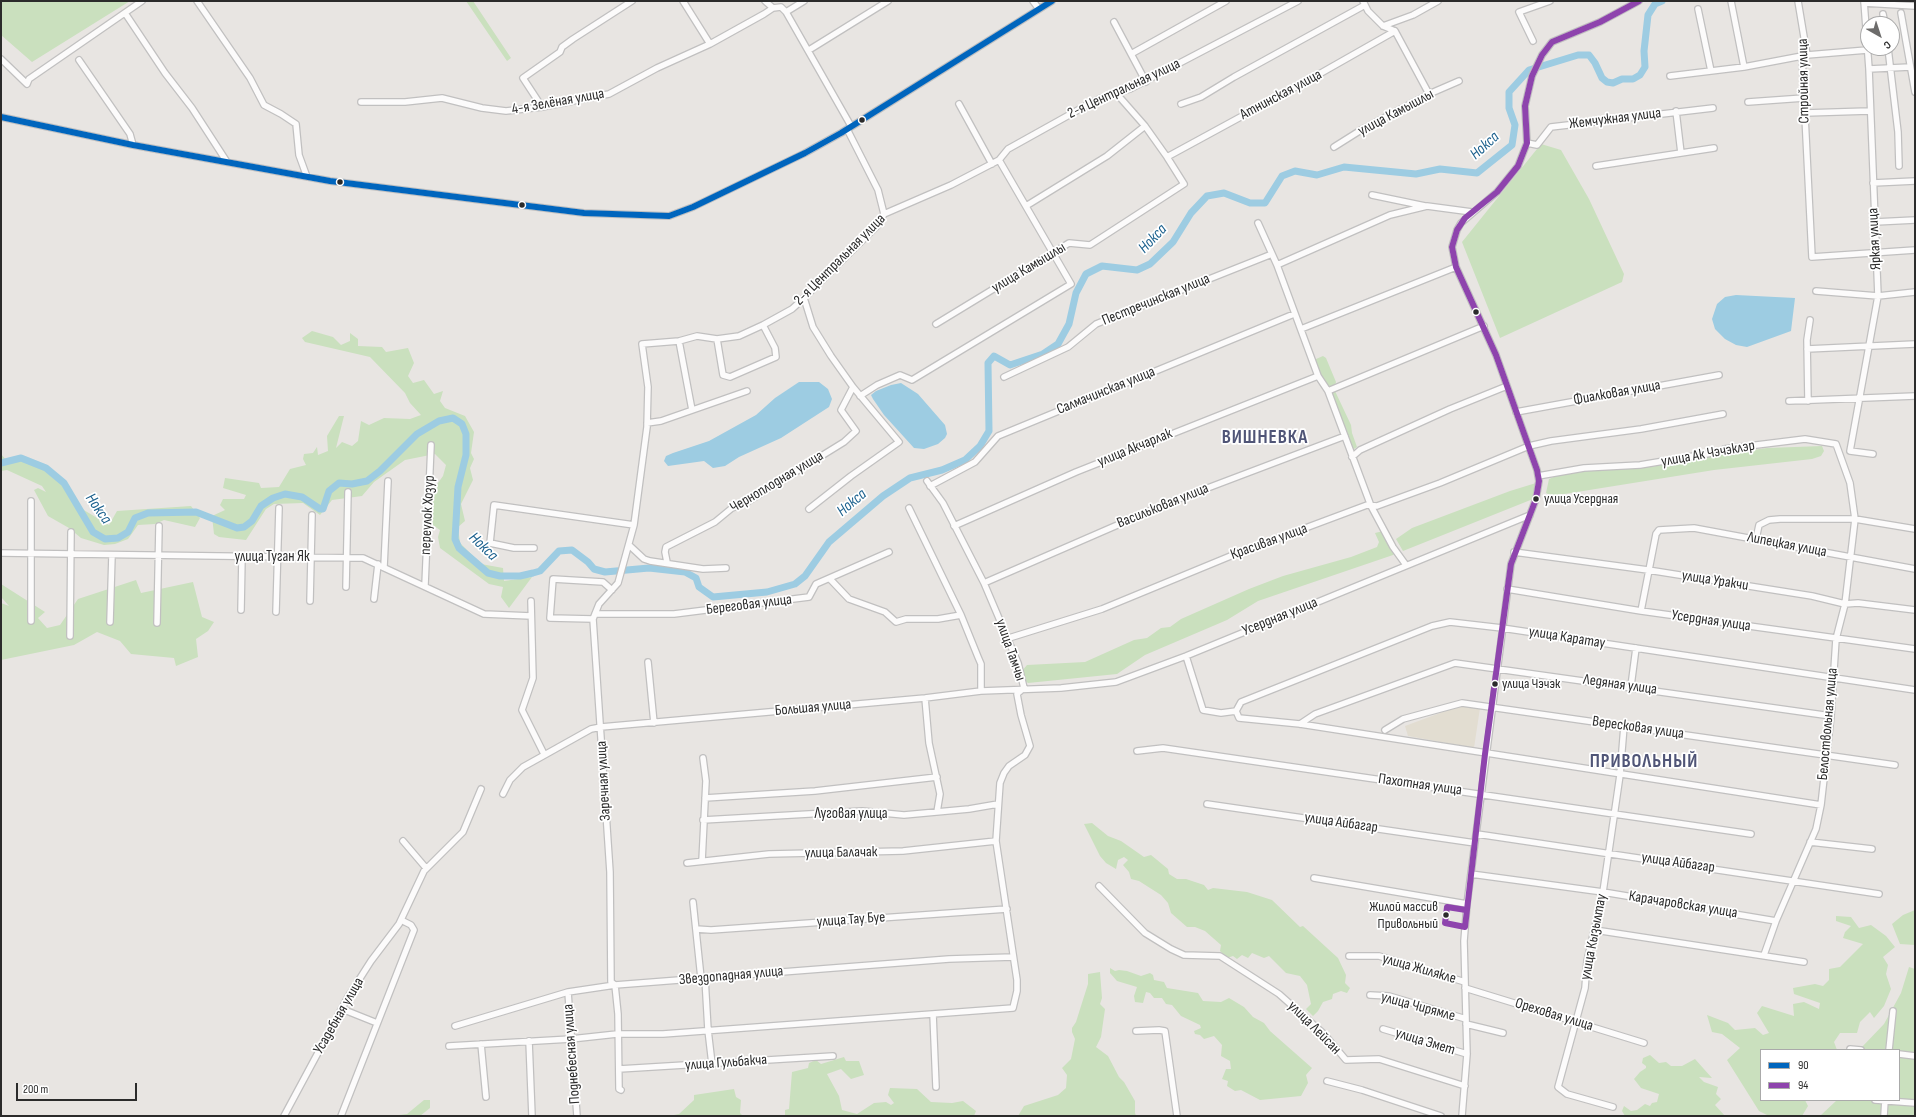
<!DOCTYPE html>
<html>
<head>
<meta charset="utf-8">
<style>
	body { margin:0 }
	#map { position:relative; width:1916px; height:1117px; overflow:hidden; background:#e8e5e2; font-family:"Sofia Sans Condensed",sans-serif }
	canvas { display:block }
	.frame { position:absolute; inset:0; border:2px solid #2b2b2b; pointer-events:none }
	.legend { position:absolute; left:1760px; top:1049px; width:140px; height:52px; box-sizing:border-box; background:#fff; border:1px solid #aaa; margin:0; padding:5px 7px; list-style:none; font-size:12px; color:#2b2b2b }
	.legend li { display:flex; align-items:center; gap:8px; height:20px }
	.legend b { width:20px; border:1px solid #aaa }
	.north { position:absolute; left:1860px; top:16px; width:40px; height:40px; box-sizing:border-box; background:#fff; border:1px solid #aaa; border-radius:50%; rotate:141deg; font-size:11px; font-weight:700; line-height:16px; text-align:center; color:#2b2b2b }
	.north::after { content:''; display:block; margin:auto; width:14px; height:18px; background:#6d6c6b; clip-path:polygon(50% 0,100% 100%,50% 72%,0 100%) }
	.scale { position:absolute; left:16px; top:1083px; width:121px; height:18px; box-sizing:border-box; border:2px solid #2b2b2b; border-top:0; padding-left:5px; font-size:12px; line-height:14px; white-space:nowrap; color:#2b2b2b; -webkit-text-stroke:3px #fff; paint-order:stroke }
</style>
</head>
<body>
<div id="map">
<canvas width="1916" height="1117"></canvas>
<div class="frame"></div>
<ul class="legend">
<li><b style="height:5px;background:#0065bd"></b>90</li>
<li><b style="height:5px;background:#8e44ad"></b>94</li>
</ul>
<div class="north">С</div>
<div class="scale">200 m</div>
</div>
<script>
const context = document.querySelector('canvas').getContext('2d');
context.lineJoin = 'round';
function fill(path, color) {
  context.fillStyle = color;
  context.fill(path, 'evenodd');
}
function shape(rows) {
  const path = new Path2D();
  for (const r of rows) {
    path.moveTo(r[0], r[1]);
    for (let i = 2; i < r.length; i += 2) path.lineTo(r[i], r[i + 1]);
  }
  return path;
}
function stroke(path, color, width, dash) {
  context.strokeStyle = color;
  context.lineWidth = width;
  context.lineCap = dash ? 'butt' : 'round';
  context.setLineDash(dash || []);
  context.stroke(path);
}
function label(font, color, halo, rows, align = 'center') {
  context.font = font + ' "Sofia Sans Condensed",sans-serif';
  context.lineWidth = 3.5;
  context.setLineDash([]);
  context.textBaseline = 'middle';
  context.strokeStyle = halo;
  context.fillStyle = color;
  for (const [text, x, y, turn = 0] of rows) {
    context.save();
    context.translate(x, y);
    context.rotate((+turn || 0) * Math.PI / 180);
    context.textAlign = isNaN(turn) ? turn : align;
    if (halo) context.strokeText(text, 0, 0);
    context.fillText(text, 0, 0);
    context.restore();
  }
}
fill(shape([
	[1459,706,1480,708,1474,748,1408,736,1405,726]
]), '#e2ddd1');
fill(shape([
	[1,1,130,1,32,62,1,35],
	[466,1,473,1,511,58,507,61],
	[1541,144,1561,150,1589,199,1624,274,1622,282,1500,338,1462,242],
	[312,331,333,337,341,345,350,341,350,333,358,339,358,346,382,347,386,352,408,348,414,363,408,376,413,383,424,380,434,394,443,391,440,401,445,408,465,416,474,432,471,453,474,459,470,468,473,480,461,504,465,521,458,527,460,543,481,564,503,568,504,581,532,577,509,608,501,597,503,587,489,584,440,548,438,537,440,530,431,524,432,513,425,501,443,476,446,465,435,454,405,460,374,482,362,496,332,500,320,515,303,503,274,504,266,509,246,540,219,537,214,534,212,516,225,510,220,505,223,499,244,499,246,495,223,488,225,478,259,483,261,488,279,487,290,469,306,465,303,459,304,454,313,453,317,447,318,455,328,451,327,436,339,416,344,416,336,448,342,442,352,446,358,441,361,421,369,425,384,418,410,419,421,415,410,403,405,393,370,357,305,342,302,338],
	[1323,356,1326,358,1336,382,1335,386,1329,389,1324,386,1315,363,1316,359],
	[1335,391,1351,425,1352,433,1357,447,1351,451,1331,393],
	[1822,446,1824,451,1821,456,1812,459,1714,470,1552,496,1546,493,1549,479,1556,476,1605,468,1651,467,1695,458,1767,448],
	[1,454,7,461,21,458,46,468,64,483,77,506,109,525,117,511,191,506,200,518,195,527,164,520,155,524,138,525,128,539,115,544,104,545,81,538,69,528,48,516,34,490,38,488,46,492,42,486,7,470,1,471],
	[1536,483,1533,499,1403,551,1396,539,1412,528,1510,491],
	[1383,531,1397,551,1393,555,1258,601,1227,620,1145,655,1117,674,1028,683,1022,678,1021,672,1027,665,1085,662,1134,640,1147,638,1161,628,1170,627,1181,619,1249,589,1283,576,1351,557,1377,547,1379,542,1375,533],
	[136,580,141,593,193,582,202,617,214,622,208,631,196,639,198,657,176,666,174,658,131,654,120,641,97,632,74,645,1,660,1,603,9,606,1,597,1,584,45,612,38,618,47,628,60,625,78,599],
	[1092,823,1108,836,1121,841,1144,857,1151,855,1168,869,1169,874,1177,879,1186,879,1204,885,1208,890,1213,888,1247,892,1272,900,1300,927,1303,926,1338,958,1346,975,1345,983,1350,988,1347,993,1341,991,1333,994,1332,999,1323,1002,1318,1011,1313,1016,1306,1009,1311,1004,1307,985,1300,976,1286,973,1269,956,1264,958,1252,953,1248,958,1242,955,1237,959,1233,956,1227,958,1220,951,1221,945,1205,931,1195,927,1187,927,1171,913,1168,903,1161,895,1139,881,1131,879,1129,872,1123,865,1128,860,1124,857,1118,860,1116,869,1106,863,1100,856,1084,824],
	[1915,910,1915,945,1900,944,1892,924,1903,915],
	[1836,916,1851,917,1859,928,1871,925,1886,936,1895,947,1883,957,1888,965,1886,974,1891,989,1884,1006,1874,1018,1870,1012,1860,1022,1857,1033,1840,1033,1834,1042,1837,1050,1761,1050,1761,1100,1805,1100,1808,1106,1802,1116,1769,1116,1759,1111,1727,1060,1740,1048,1722,1034,1712,1032,1707,1015,1728,1023,1735,1030,1755,1028,1763,1035,1769,1033,1757,1013,1762,1006,1794,1016,1793,1004,1804,1002,1819,1009,1820,1003,1794,994,1793,988,1815,984,1823,986,1829,980,1829,969,1840,967,1863,944,1843,938,1845,932,1851,926,1836,921],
	[1909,967,1915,969,1915,1116,1820,1116,1837,1100,1899,1100,1899,1050,1861,1050,1862,1047,1884,1024,1901,993],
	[1110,968,1115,971,1119,970,1127,971,1141,976,1150,973,1153,975,1154,980,1164,982,1167,988,1198,993,1203,1001,1221,1002,1229,998,1244,1007,1253,1017,1264,1023,1270,1031,1312,1068,1306,1075,1308,1083,1301,1096,1260,1100,1241,1090,1235,1091,1227,1086,1228,1081,1222,1079,1226,1069,1231,1069,1230,1061,1221,1056,1222,1045,1214,1036,1204,1039,1200,1035,1195,1034,1194,1031,1201,1028,1200,1025,1181,1016,1172,1005,1166,1004,1162,998,1154,998,1150,993,1146,992,1143,1003,1135,1002,1134,996,1137,987,1117,981,1110,973],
	[1100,972,1102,998,1100,1004,1105,1009,1101,1037,1096,1047,1108,1056,1119,1077,1124,1082,1135,1101,1135,1113,1136,1116,1018,1116,1024,1106,1058,1095,1066,1088,1067,1075,1062,1068,1071,1059,1075,1039,1072,1032,1072,1028,1076,1022,1081,1006,1088,984,1088,974],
	[1650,1055,1659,1063,1666,1062,1671,1066,1682,1066,1695,1059,1712,1078,1699,1077,1704,1082,1718,1087,1716,1094,1721,1099,1715,1105,1725,1116,1625,1116,1622,1111,1624,1106,1631,1111,1637,1110,1645,1104,1650,1106,1652,1103,1657,1102,1659,1094,1641,1088,1634,1079,1640,1072,1646,1068,1646,1066,1642,1063,1643,1058],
	[844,1057,846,1061,859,1061,864,1075,851,1079,841,1069,827,1074,839,1096,842,1110,857,1114,874,1103,886,1102,891,1105,894,1103,888,1095,890,1088,917,1089,931,1102,952,1103,963,1101,976,1111,974,1116,785,1116,785,1110,789,1109,792,1072,808,1068,809,1063,816,1060,821,1064],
	[734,1089,736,1097,741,1100,740,1113,743,1116,669,1116,679,1114,694,1100,694,1095],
	[424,1100,430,1100,430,1108,420,1116,392,1116,407,1114]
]), '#cae0be');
fill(shape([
	[1736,295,1795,298,1791,331,1747,347,1736,345,1725,339,1715,329,1712,319,1717,304,1725,297],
	[799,382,819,382,828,389,832,399,829,407,781,438,739,457,725,466,713,468,704,461,668,466,664,461,666,456,673,453,709,441,756,415,775,398],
	[901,383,918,394,945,425,947,434,945,438,938,444,924,449,914,448,884,415,873,399,871,395,876,391,891,385]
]), '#9dcce2');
stroke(shape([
	[1,463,21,458,46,468,64,483,93,532,105,539,118,538,128,532,135,518,148,513,196,512,237,528,244,527,252,521,261,506,273,498,285,494,302,497,320,509,323,509,329,491,339,483,352,484,367,481,380,471,417,434,439,421,453,418,462,424,466,434,466,455,458,487,455,539,459,548,488,573,500,576,520,576,533,573,540,571,559,551,572,550,588,562,594,569,605,572,649,568,685,572,696,578,699,587,713,597,767,592,795,584,805,576,829,542,883,496,910,478,942,470,965,460,980,446,989,431,988,363,994,356,1010,365,1043,354,1058,344,1069,324,1076,293,1086,274,1102,266,1137,270,1150,264,1173,242,1191,213,1207,196,1224,193,1250,203,1265,203,1282,176,1295,171,1317,175,1344,167,1416,174,1440,169,1477,173,1512,145,1515,125,1509,108,1509,92,1529,70,1578,55,1589,55,1595,63,1602,78,1607,82,1613,83,1622,79,1633,79,1640,75,1645,67,1644,51,1648,15,1655,4,1662,1]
]), '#9dcce2', 7);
const minor = shape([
	[197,1,250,78,264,105,281,114,296,124,299,155,307,177],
	[683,1,710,44],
	[1033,1,1039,9],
	[1363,1,1368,11,1383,26,1395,31,1429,94],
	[1731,1,1744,67],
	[1798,1,1807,55,1802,56,1812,257,1915,250],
	[1864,1,1869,69,1878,296,1850,451,1873,454],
	[1864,3,1915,6],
	[773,8,781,7,786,12,851,126],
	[1698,9,1711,71],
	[786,12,804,1],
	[125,13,165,73,192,108,227,162],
	[1901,13,1915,92],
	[1883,14,1885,24],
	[1114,22,1146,82],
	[1383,26,1413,15,1438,1],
	[1533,41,1519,12,1550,1],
	[1888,48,1898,132,1899,166],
	[809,50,888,1],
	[1131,54,1226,1],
	[1807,55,1867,50],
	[1,59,27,84,29,79,142,1],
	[79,60,130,134,133,145],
	[1869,69,1910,67],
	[1670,76,1744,67,1802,56],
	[361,102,405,102,442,98,482,108,506,111,542,107,609,94,657,68,710,44,764,14,773,8,765,1],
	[1748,102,1804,98],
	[959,104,992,164],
	[1181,104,1201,97,1234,77,1365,5],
	[542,107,523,78,560,52,562,47,573,39,632,1],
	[1676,111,1681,153],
	[1805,113,1869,111],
	[1,117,133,145,330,181,584,213,669,216,693,207,805,153,841,133,1052,1],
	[847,129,878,190,884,214],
	[1527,143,1537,145,1551,127,1713,108],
	[1334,147,1361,130,1429,94,1459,81],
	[1167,157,1314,77,1395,31],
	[1596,166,1714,148],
	[1873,183,1915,181],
	[1372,195,1425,206],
	[1026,206,1107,156,1145,126],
	[1875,222,1915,220],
	[1258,223,1277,265,1318,376,1328,391,1371,506,1393,547,1406,565],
	[1277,265,1390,215,1427,206,1472,212],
	[1816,291,1878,296,1915,292],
	[804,298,813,327,831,356,853,387,899,442,851,476,809,509],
	[936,324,1069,243,1090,245,1184,184,1167,157,1145,126,1116,93],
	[1301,329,1456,267],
	[717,339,723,375,730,377,776,357,775,348,763,325],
	[679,341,692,410],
	[1807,349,1915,344],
	[1004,377,1068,347,1096,324,1272,254],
	[1328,391,1484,326],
	[860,396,877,385,900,375,912,380,1071,284,999,160],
	[1789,401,1915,396],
	[1808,401,1807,340,1810,320],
	[1516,412,1719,375],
	[647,423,661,421,747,391],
	[1352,457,1360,450,1450,409,1507,386],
	[1538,476,1584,468,1640,465,1718,452,1724,449,1805,439,1836,444,1850,483,1855,519,1845,604,1836,639,1831,716,1821,805,1816,829,1776,921,1764,955],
	[930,486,975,462,998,436,1294,314],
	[909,508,961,615,978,657,981,664,981,691],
	[954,526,1076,472,1318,376],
	[1756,539,1759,525,1769,520,1780,519,1855,519,1915,529],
	[629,545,644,559,650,561,703,569,726,568],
	[534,548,514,548,490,543,494,505,634,525],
	[1514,552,1648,570,1812,596,1845,604,1858,603,1915,610],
	[1,553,363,558,484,614,531,616],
	[667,562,665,552,666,547,715,522,732,508,747,502,844,442,856,431,841,410,853,387],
	[384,567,388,481],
	[830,579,849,599,885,612,896,622,906,619,938,619,961,615],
	[984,583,1168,503,1345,436],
	[425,585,431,445],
	[346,587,348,492],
	[1507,589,1641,611,1915,649],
	[374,599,378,564],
	[310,601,312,515],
	[531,601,533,678,522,710,544,754],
	[241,610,242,557],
	[1641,611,1656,534,1659,530,1694,528,1915,569],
	[276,612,279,508],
	[595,614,674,614,809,597,816,584,889,552],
	[593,619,550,618,553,579,603,582,612,590],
	[31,621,31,501],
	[110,622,112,555],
	[157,623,159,526],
	[70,636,71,532],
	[1009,638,1102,609,1233,555,1367,505,1377,506,1440,483,1529,446,1551,441,1641,429,1723,414],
	[1186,656,1203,710,1221,713,1236,711],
	[648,662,654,723],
	[1631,686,1636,648],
	[925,698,929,743,940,794,937,812],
	[1236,711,1241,702,1432,626,1450,622,1502,628,1915,690],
	[1236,711,1239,718,1300,724,1821,805],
	[1300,724,1315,714,1455,663,1831,716],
	[1385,730,1403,719,1462,703,1895,765],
	[1137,751,1163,748,1751,834],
	[503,794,510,780,523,767,591,729,601,727,925,698,981,691,1061,688,1116,682,1186,656,1530,515],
	[705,798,815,791,937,777],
	[1207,804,1475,843],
	[703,820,862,811,904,815,969,809,998,804],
	[1477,834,1879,894],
	[403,841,426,868],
	[1810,842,1872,849],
	[702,861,706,781,703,758],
	[687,863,769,854,903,851,996,841],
	[1471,874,1603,892,1776,921],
	[1314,878,1467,904],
	[1099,886,1145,933,1171,949,1184,955,1220,956,1279,994,1324,1034,1346,1060,1379,1059,1465,1086],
	[693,902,701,978],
	[696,929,711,930,1007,909],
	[1595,930,1804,962],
	[1349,956,1379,956,1465,982],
	[705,978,708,1030,712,1064],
	[1465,988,1644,1043],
	[568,992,577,1116],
	[1370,995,1389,996,1466,1019],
	[342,1009,377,1023],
	[933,1014,936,1087],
	[1466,1024,1503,1033],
	[455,1026,568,992,615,985,949,959,1013,957],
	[1383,1029,1467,1054],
	[1136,1031,1159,1030,1165,1031,1177,1116],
	[529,1041,532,1116],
	[481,1044,486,1097],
	[449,1046,571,1039,617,1034,663,1034,1013,1008,1017,991,1017,980,996,841,1000,783,1004,773,1009,766,1025,755,1030,746,1021,715,1017,694,1024,688,1018,663,984,583,943,503,927,481],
	[1850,1049,1861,1050],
	[1889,1050,1893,1011],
	[1899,1054,1915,1056],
	[619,1069,833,1056],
	[1327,1081,1362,1090,1441,1116],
	[621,1090,619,1089,618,1014,615,985,611,982,610,872,593,619,599,604,618,583,634,525,647,427,648,387,642,344,679,341,697,336,717,339,739,336,763,325,792,309,804,298,877,226,884,214,951,185,999,160,1008,149,1087,105,1101,98,1130,89,1298,1],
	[1875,1100,1915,1103],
	[1613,1107,1567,1094,1558,1087,1585,988,1587,961,1603,892,1620,775,1624,726],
	[284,1116,348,997,371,961,399,924,424,871,463,832,481,789],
	[341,1116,414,930,411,925,401,920],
	[1462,1116,1467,1054,1464,941,1467,904,1511,564,1536,499,1539,481,1537,470,1496,355,1456,267,1452,247,1457,230,1461,223,1497,192,1518,166,1527,143,1525,106,1532,76,1542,55,1552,42,1600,22,1639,1],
	[1884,1116,1885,1100]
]);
stroke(minor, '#c1c0c0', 8);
stroke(minor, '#fcfbfb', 5.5);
stroke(shape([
	[1,117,133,145,330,181,584,213,669,216,693,207,805,153,841,133,1052,1]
]), '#0065bd', 6);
stroke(shape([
	[1466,910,1447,907,1445,923,1465,927,1485,754,1511,564,1536,499,1539,481,1537,470,1496,355,1456,267,1452,247,1457,230,1465,218,1497,192,1518,166,1527,143,1525,106,1532,76,1542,55,1552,42,1600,22,1639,1]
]), '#8e44ad', 6);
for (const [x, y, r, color] of [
	[862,120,3.5,"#2b2b2b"],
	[340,182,3.5,"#2b2b2b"],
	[522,205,3.5,"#2b2b2b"],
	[1476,312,3.5,"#2b2b2b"],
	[1536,499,3.5,"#2b2b2b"],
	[1495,684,3.5,"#2b2b2b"],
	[1446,915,3.5,"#2b2b2b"]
]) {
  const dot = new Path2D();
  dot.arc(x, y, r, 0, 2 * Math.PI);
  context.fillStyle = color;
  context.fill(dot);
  stroke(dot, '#fff', 1.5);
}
label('14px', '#2b2b2b', '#fff', [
	["улица Усердная",1544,499],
	["улица Чэчэк",1502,684],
	["Жилой массив",1438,907,"right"],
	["Привольный",1438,924,"right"]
], 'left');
label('15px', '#2b2b2b', '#fff', [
	["Стройная улица",1804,81,-91],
	["2-я Центральная улица",1124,89,-25],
	["Атнинская улица",1281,95,-28],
	["4-я Зелёная улица",558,102,-10],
	["улица Камышлы",1396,113,-28],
	["Жемчужная улица",1615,119,-7],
	["Яркая улица",1875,239,-93],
	["2-я Центральная улица",840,260,-45],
	["улица Камышлы",1029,268,-31],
	["Пестречинская улица",1156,300,-22],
	["Салмачинская улица",1106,391,-22],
	["Фиалковая улица",1617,393,-10],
	["улица Акчарлак",1135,448,-22],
	["улица Ак Чэчэклэр",1708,454,-10],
	["Черноплодная улица",777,482,-31],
	["Васильковая улица",1163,506,-22],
	["переулок Хозур",428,515,-87],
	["Красивая улица",1269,542,-20],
	["Липецкая улица",1787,545,11],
	["улица Туган Як",272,557],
	["улица Уракчи",1715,581,9],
	["Береговая улица",749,605,-7],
	["Усердная улица",1280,617,-22],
	["Усердная улица",1711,621,8],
	["улица Каратау",1567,638,9],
	["улица Тамчы",1010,650,71],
	["Ледяная улица",1620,685,8],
	["Большая улица",813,708,-5],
	["Белоствольная улица",1828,724,-85],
	["Вересковая улица",1638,728,8],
	["Заречная улица",604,781,-93],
	["Пахотная улица",1420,785,8],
	["Луговая улица",851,814],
	["улица Айбагар",1341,823,8],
	["улица Балачак",841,853,-1],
	["улица Айбагар",1678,863,8],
	["Карачаровская улица",1683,905,9],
	["улица Тау Буе",851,920,-4],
	["улица Кызылтау",1594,937,-79],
	["улица Жилякле",1419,969,16],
	["Звездопадная улица",731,976,-5],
	["улица Чирямле",1418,1007,15],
	["Ореховая улица",1554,1015,17],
	["Усадебная улица",339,1016,-60],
	["улица Лейсан",1314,1028,45],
	["улица Эмет",1425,1042,17],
	["Поднебесная улица",572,1054,-94],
	["улица Гульбакча",726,1063,-4]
]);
label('italic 16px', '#1c618e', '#fff', [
	["Нокса",1485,146,-42],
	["Нокса",1153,239,-46],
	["Нокса",852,503,-40],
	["Нокса",98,509,55],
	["Нокса",483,547,44]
]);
context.letterSpacing = '1px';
label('bold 19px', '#505577', '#fff', [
	["ВИШНЕВКА",1265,438],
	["ПРИВОЛЬНЫЙ",1644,762]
]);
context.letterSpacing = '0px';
</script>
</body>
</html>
